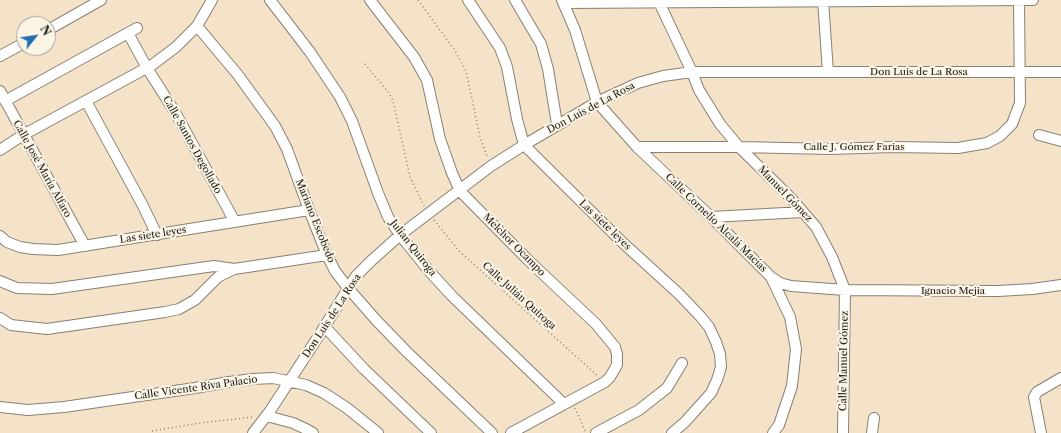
<!DOCTYPE html>
<html>
<head>
<meta charset="utf-8">
<style>
	body { margin:0 }
	#map { position:relative; width:1061px; height:433px; overflow:hidden; background:#f5e3c9; font-family:"Libre Caslon Text",serif }
	canvas { display:block }
	.north { position:absolute; left:16px; top:16px; width:40px; height:40px; box-sizing:border-box; background:#fcf5e5; border:1px solid #a29e95; border-radius:50%; rotate:60deg; font-size:11px; font-weight:700; line-height:16px; text-align:center; color:#1c1c1c }
	.north::after { content:''; display:block; margin:auto; width:14px; height:18px; background:#1f6fb2; clip-path:polygon(50% 0,100% 100%,50% 72%,0 100%) }
</style>
</head>
<body>
<div id="map">
<canvas width="1061" height="433"></canvas>
<div class="north">N</div>
</div>
<script>
const context = document.querySelector('canvas').getContext('2d');
context.lineJoin = 'round';
function shape(rows) {
  const path = new Path2D();
  for (const r of rows) {
    path.moveTo(r[0], r[1]);
    for (let i = 2; i < r.length; i += 2) path.lineTo(r[i], r[i + 1]);
  }
  return path;
}
function stroke(path, color, width, dash) {
  context.strokeStyle = color;
  context.lineWidth = width;
  context.lineCap = dash ? 'butt' : 'round';
  context.setLineDash(dash || []);
  context.stroke(path);
}
function label(font, color, halo, rows, align = 'center') {
  context.font = font + ' "Libre Caslon Text",serif';
  context.lineWidth = 4;
  context.setLineDash([]);
  context.textBaseline = 'middle';
  context.strokeStyle = halo;
  context.fillStyle = color;
  for (const [text, x, y, turn = 0] of rows) {
    context.save();
    context.translate(x, y);
    context.rotate((+turn || 0) * Math.PI / 180);
    context.textAlign = isNaN(turn) ? turn : align;
    if (halo) context.strokeText(text, 0, 0);
    context.fillText(text, 0, 0);
    context.restore();
  }
}
const minor = shape([
	[270,0,310,52,340,97,352,121,378,193,388,217,400,235,430,272,452,296,564,404],
	[370,0,414,57,427,80,440,139,452,173,460,191,528,260,596,324,615,347,617,354,617,365,610,377,605,382,511,433],
	[468,0,500,48,507,67,517,119,524,145,622,242,679,294,700,316,709,327,716,342,720,354,721,367,717,380,711,393,685,422,672,433],
	[515,0,541,44,548,69,557,124],
	[562,0,575,30,597,102,637,147,711,217,771,277,790,317,796,349,792,386,779,425,773,433],
	[658,0,692,72,699,90,720,124,739,147,791,198,816,227,832,257,845,290,843,433],
	[823,0,828,72],
	[564,3,1033,0],
	[197,26,238,75,275,126,287,149,309,210,327,255,335,271,348,288,376,320,406,351,492,433],
	[48,30,101,0],
	[128,33,147,68,175,112,235,222],
	[0,56,24,43],
	[0,91,85,246],
	[5,101,137,28],
	[86,101,142,204,157,235],
	[1039,135,1061,141],
	[637,147,739,147,831,149,893,147,958,148,987,143,1000,136,1012,124,1020,103,1019,0],
	[0,150,23,135,152,65,176,47,197,26,212,0],
	[711,217,803,212],
	[0,236,7,242,20,247,33,249,58,250,309,210],
	[771,277,780,283,791,286,845,290,998,291,1032,289,1061,285],
	[0,281,17,288,52,289,214,266,234,269],
	[0,318,11,325,47,329,165,312,179,309,195,300,218,277,234,269,327,255],
	[325,327,364,369,431,433],
	[0,407,28,410,64,407,195,388,229,382,253,379,273,378,306,385,324,393,347,408,378,433],
	[267,416,293,423,306,429,313,433],
	[253,433,270,411,318,337,356,276,371,261,400,235,491,166,524,145,597,102,638,83,663,76,692,72,1061,72],
	[596,433,639,410,667,388,682,363],
	[872,433,874,418],
	[1041,433,1034,397,1037,392,1061,378]
]);
stroke(minor, '#888072', 12);
stroke(shape([
	[418,0,454,49,466,71,480,137,487,156],
	[365,64,389,93,393,101,410,177,424,206],
	[434,220,460,252,598,376],
	[575,408,586,433],
	[152,431,200,423,253,417]
]), '#888072', 1.5, [1, 3]);
stroke(minor, '#fff', 10);
label('10px', '#1c1c1c', '#fcf5e5', [
	["Don Luis de La Rosa",919,72],
	["Don Luis de La Rosa",591,108,-28],
	["Calle Santos Degollado",192,145,61],
	["Calle J. Gómez Farias",854,147],
	["Calle José María Alfaro",42,169,61],
	["Manuel Gómez",785,194,46],
	["Mariano Escobedo",315,221,68],
	["Calle Cornelio Alcalá Macías",716,223,44],
	["Las siete leyes",605,225,44],
	["Las siete leyes",153,235,-9],
	["Melchor Ocampo",514,245,45],
	["Julian Quiroga",413,248,52],
	["Ignacio Mejia",953,291],
	["Calle Julián Quiroga",519,296,42],
	["Don Luis de La Rosa",332,316,-57],
	["Calle Manuel Gómez",844,361,-89],
	["Calle Vicente Riva Palacio",196,388,-8]
]);
</script>
</body>
</html>
